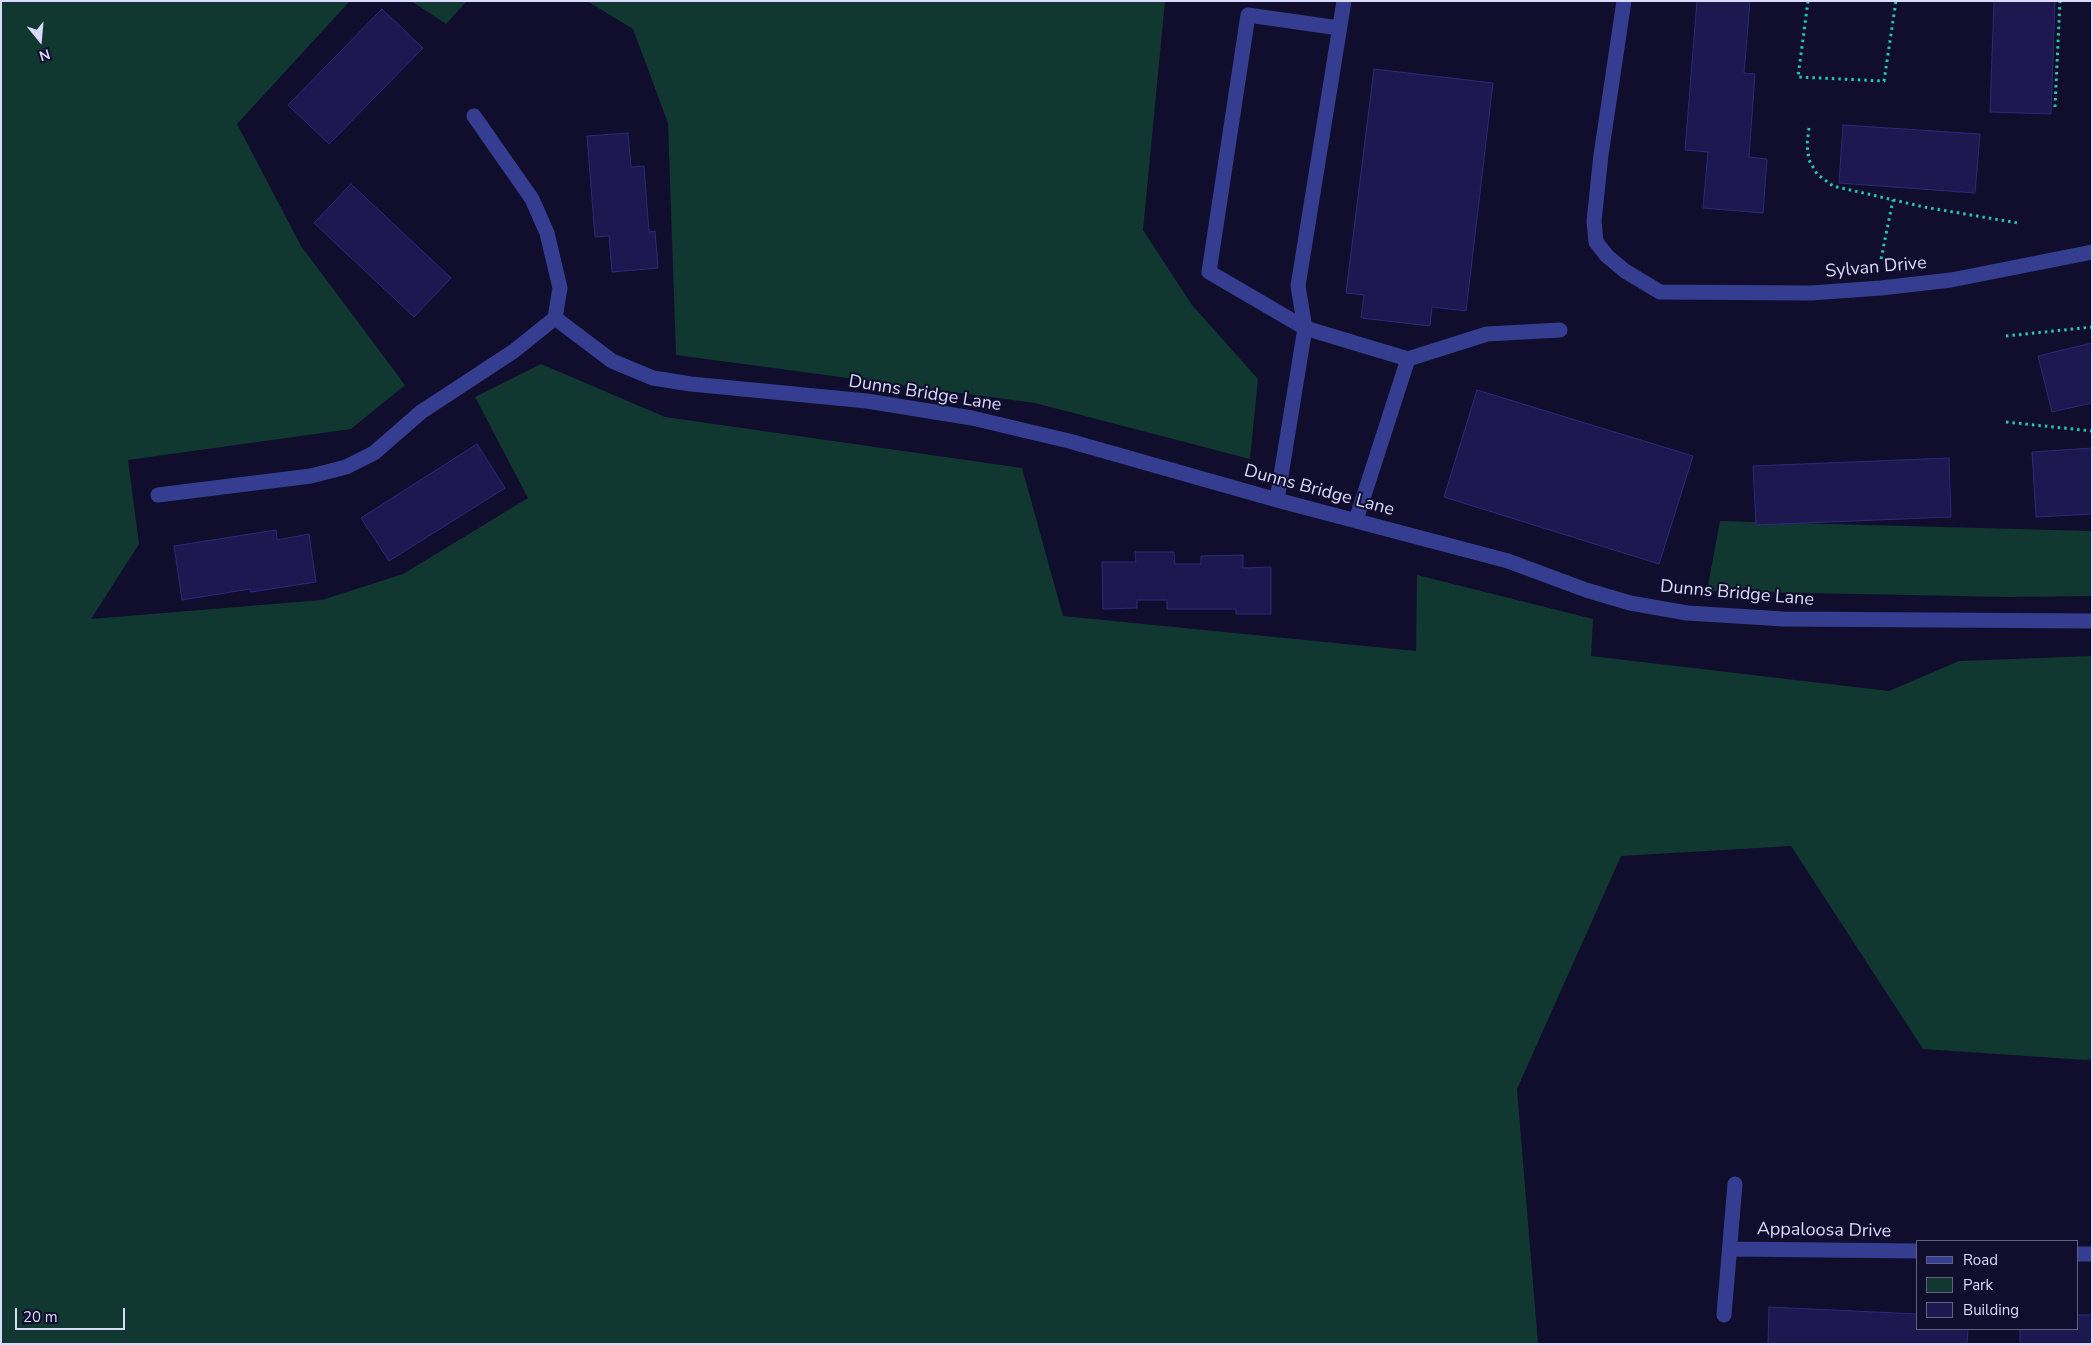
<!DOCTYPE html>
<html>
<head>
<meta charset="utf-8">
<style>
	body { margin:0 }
	#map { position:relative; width:2093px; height:1345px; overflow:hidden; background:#100e2c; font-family:"Nunito Sans",sans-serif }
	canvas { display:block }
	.frame { position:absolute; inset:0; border:2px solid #dadaff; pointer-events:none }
	.legend { position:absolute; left:1916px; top:1240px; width:162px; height:90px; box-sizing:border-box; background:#100e2c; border:1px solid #616080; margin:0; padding:6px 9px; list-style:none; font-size:15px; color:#dadaff }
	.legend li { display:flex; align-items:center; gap:10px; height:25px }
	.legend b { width:25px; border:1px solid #616080 }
	.north { position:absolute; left:15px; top:15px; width:50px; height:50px; -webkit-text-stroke:4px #100e2c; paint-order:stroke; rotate:163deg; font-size:14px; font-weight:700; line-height:20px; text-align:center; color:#dadaff }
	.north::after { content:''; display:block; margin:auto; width:18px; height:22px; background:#dadaff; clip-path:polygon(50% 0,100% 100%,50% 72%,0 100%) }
	.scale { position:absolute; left:15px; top:1308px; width:110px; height:22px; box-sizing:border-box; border:2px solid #dadaff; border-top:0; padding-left:6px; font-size:15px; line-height:18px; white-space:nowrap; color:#dadaff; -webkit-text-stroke:4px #100e2c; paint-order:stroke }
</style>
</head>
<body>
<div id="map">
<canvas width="2093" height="1345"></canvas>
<div class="frame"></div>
<ul class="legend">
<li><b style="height:6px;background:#353d90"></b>Road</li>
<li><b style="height:14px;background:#113731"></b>Park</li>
<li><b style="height:14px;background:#1d184f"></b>Building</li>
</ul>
<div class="north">N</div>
<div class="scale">20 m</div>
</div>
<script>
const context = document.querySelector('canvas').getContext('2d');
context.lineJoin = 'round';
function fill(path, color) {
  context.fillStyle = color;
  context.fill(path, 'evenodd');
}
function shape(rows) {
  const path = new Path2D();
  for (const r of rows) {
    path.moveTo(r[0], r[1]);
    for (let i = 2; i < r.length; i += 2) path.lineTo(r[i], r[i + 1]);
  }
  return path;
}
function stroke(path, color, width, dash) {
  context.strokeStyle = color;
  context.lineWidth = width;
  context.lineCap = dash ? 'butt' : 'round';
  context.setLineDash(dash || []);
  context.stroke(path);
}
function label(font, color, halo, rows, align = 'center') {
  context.font = font + ' "Nunito Sans",sans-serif';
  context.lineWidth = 4;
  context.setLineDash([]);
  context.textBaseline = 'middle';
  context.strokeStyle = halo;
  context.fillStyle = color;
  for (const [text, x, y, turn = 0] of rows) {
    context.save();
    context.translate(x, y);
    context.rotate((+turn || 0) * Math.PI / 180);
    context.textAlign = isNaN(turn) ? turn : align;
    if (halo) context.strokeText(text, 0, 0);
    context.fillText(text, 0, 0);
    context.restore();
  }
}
fill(shape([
	[1,1,350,1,237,124,301,246,405,385,351,429,128,460,139,544,91,619,322,600,403,574,528,498,475,397,541,364,665,417,1022,468,1063,616,1416,651,1417,575,1593,619,1591,656,1889,691,1959,661,2092,656,2092,1059,2086,1060,1923,1049,1791,846,1621,856,1517,1089,1538,1344,1,1344],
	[411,1,467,1,446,24],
	[587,1,1165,1,1143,230,1192,305,1258,379,1250,459,1035,403,676,355,668,123,633,29],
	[1720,521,2092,531,2092,596,2008,597,1707,591]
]), '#113731');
const building = shape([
	[1697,1,1750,1,1744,73,1755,74,1749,157,1767,159,1763,213,1703,208,1708,152,1685,150,1697,1],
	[1994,1,2055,1,2051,114,1990,112,1994,1],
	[382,9,423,48,329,144,288,105,382,9],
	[1374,69,1493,83,1466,311,1432,307,1430,326,1361,318,1364,295,1346,293,1374,69],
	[1843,125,1980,134,1975,193,1839,183,1843,125],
	[628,133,631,167,644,166,649,232,655,231,658,268,612,272,609,236,595,237,587,136,628,133],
	[351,184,451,278,414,317,314,223,351,184],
	[2092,343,2092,403,2052,412,2038,356,2092,343],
	[1477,390,1693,456,1659,564,1444,497,1477,390],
	[477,444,505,488,389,561,361,518,477,444],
	[2092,448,2092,514,2036,517,2032,452,2092,448],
	[1949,458,1951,517,1756,525,1753,466,1949,458],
	[276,530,277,540,309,534,316,582,251,592,250,589,182,600,174,546,276,530],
	[1135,552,1174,552,1175,564,1201,564,1201,556,1243,555,1243,568,1271,567,1271,614,1236,614,1236,609,1167,609,1167,600,1137,600,1137,608,1103,609,1102,562,1136,562,1135,552],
	[1769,1307,1917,1314,1917,1329,1968,1329,1967,1344,1768,1344,1769,1307],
	[2077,1315,2092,1315,2092,1344,2020,1344,2020,1329,2077,1329,2077,1315]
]);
fill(building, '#1d184f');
stroke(building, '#2e287e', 1);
stroke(shape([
	[1808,1,1798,77,1884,81,1896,1],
	[2055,107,2060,1],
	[1809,128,1807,145,1809,160,1817,174,1833,186,1924,207,2018,223],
	[1881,259,1893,200],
	[2006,336,2092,327],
	[2006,422,2092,431]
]), '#24c9aa', 3, [2.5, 4]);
stroke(shape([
	[1624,1,1601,155,1594,221,1596,242,1607,256,1625,271,1660,292,1811,293,1881,288,1951,280,2092,252],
	[1339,28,1248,15,1209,272,1305,328,1408,359,1356,520],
	[555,318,612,361,653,378,691,384,867,401,972,418,1069,441,1277,500,1508,561,1586,590,1630,603,1687,613,1784,619,2092,621],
	[1408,359,1487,334,1560,330],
	[158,495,311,476,346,467,374,453,421,412,514,351,555,318,560,288,547,233,532,199,474,116],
	[1277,500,1305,328,1298,286,1344,1],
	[1730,1249,1917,1251],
	[2077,1254,2092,1254],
	[1724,1315,1735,1184]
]), '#353d90', 15);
label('18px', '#dadaff', '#100e2c', [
	["Sylvan Drive",1876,268,-5],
	["Dunns Bridge Lane",925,394,9],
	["Dunns Bridge Lane",1319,491,15],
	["Dunns Bridge Lane",1737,594,5],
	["Appaloosa Drive",1824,1231,1]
]);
</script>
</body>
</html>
